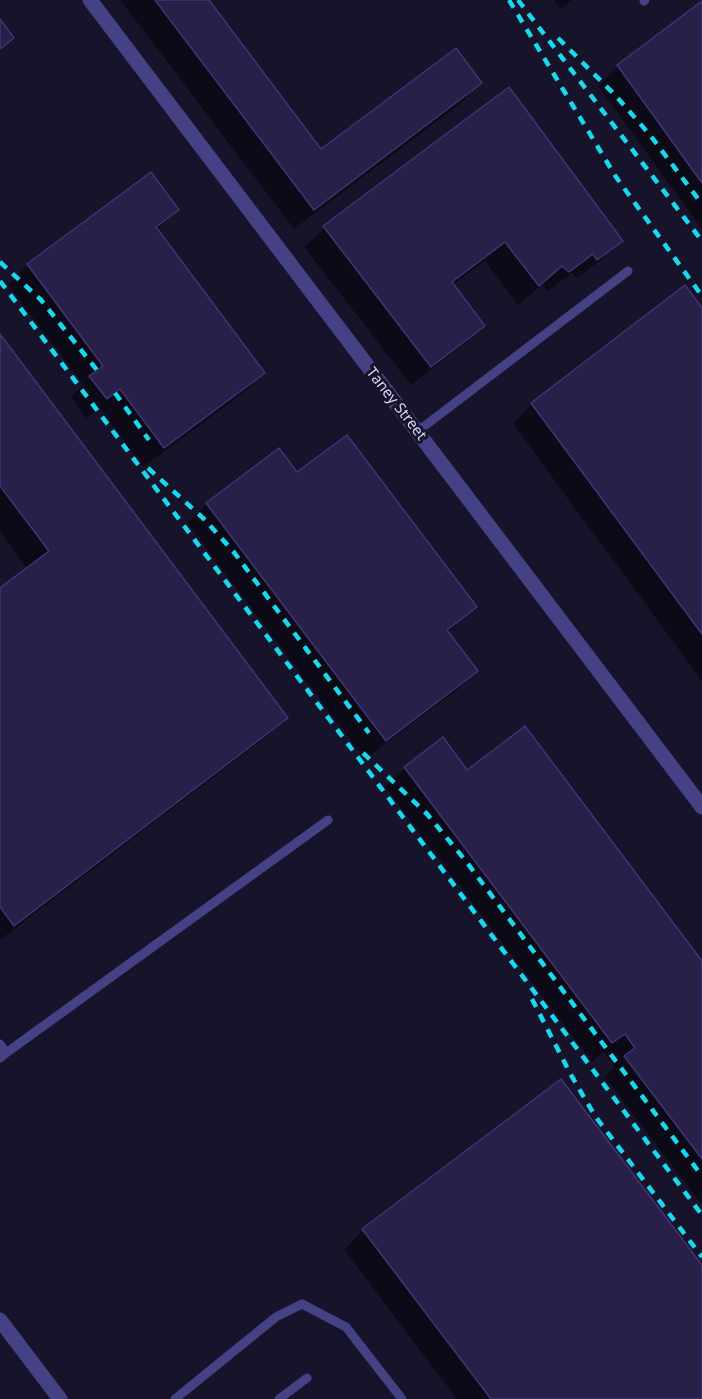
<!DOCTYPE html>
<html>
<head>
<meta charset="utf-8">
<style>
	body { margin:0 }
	canvas { display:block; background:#17132a }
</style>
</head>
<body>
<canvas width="702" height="1399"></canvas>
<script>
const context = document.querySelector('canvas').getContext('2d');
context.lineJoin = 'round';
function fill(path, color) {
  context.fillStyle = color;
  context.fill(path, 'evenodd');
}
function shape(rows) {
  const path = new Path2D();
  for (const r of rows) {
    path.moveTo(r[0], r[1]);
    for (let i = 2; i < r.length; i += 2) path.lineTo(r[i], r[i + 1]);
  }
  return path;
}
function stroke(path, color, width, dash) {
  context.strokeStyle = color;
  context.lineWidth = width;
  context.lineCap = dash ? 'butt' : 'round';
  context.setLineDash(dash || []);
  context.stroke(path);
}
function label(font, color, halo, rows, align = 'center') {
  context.font = font + ' "Open Sans",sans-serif';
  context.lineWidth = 6;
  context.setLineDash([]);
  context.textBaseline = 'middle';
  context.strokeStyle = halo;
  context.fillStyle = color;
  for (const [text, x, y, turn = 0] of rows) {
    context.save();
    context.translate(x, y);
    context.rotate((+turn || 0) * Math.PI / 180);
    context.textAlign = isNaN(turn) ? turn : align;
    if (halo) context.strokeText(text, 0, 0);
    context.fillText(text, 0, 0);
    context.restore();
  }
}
fill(shape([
	[120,0,207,0,321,151,480,83,461,103,294,229],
	[554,0,572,0,561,9],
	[702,2,702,229,598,86,618,67],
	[509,89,621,240,601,260,577,278,572,273,548,291,542,285,518,305,485,261,452,285,483,326,463,345,411,385,304,247,324,228],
	[177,210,157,230,263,373,243,393,143,467,100,408,86,418,71,397,83,385,8,285,28,265],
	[702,311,702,681,513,424,532,404],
	[0,337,286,718,266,737,0,940,0,590,27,569,0,532],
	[297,474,475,607,447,633,476,671,456,691,365,759,187,523,207,504],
	[405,768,467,772,702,964,702,1205,605,1077,615,1067,604,1052,592,1062,385,787],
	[363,1230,702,1267,702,1399,457,1399,344,1250]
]), '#0007');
const building = shape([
	[155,0,209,0,321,149,456,48,482,83,314,210,155,0],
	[702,1,702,183,617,65,702,1],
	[0,19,14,38,0,49,0,19],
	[509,87,623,241,597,260,593,254,569,272,562,266,539,286,505,242,452,282,485,326,431,367,323,226,509,87],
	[151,172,179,210,156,227,265,373,164,448,120,389,107,399,89,376,103,366,27,264,151,172],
	[685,285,702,308,702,634,531,403,685,285],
	[0,334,288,718,14,926,0,907,0,588,49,551,0,486,0,334],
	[347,435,477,607,447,630,478,671,386,741,206,503,279,448,297,472,347,435],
	[525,726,702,961,702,1159,624,1056,635,1048,625,1034,612,1043,404,767,443,737,467,770,525,726],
	[561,1079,702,1265,702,1399,491,1399,362,1229,561,1079]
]);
fill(building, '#292049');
stroke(building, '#403474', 1.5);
stroke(shape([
	[644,1,645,0],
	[418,431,628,271],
	[0,1044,6,1053,0,1058],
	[6,1053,328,820],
	[175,1399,276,1317,302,1304,346,1327,402,1399],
	[279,1399,307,1378]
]), '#444185', 9);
stroke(shape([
	[90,0,702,807],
	[0,1320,60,1399]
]), '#444185', 15);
stroke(shape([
	[509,0,616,177,702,296],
	[518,0,702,241],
	[558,38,615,95,650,135,702,204],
	[0,262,41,300,97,370],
	[0,281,702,1215],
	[115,393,149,440],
	[148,468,204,519,233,551,369,733],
	[363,753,427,814,465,860,702,1176],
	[532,999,571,1075,595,1116,702,1257]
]), '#18daef', 4.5, [9, 8]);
label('15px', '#e1defd', '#17132a', [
	["Taney Street",396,404,52]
]);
</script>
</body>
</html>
